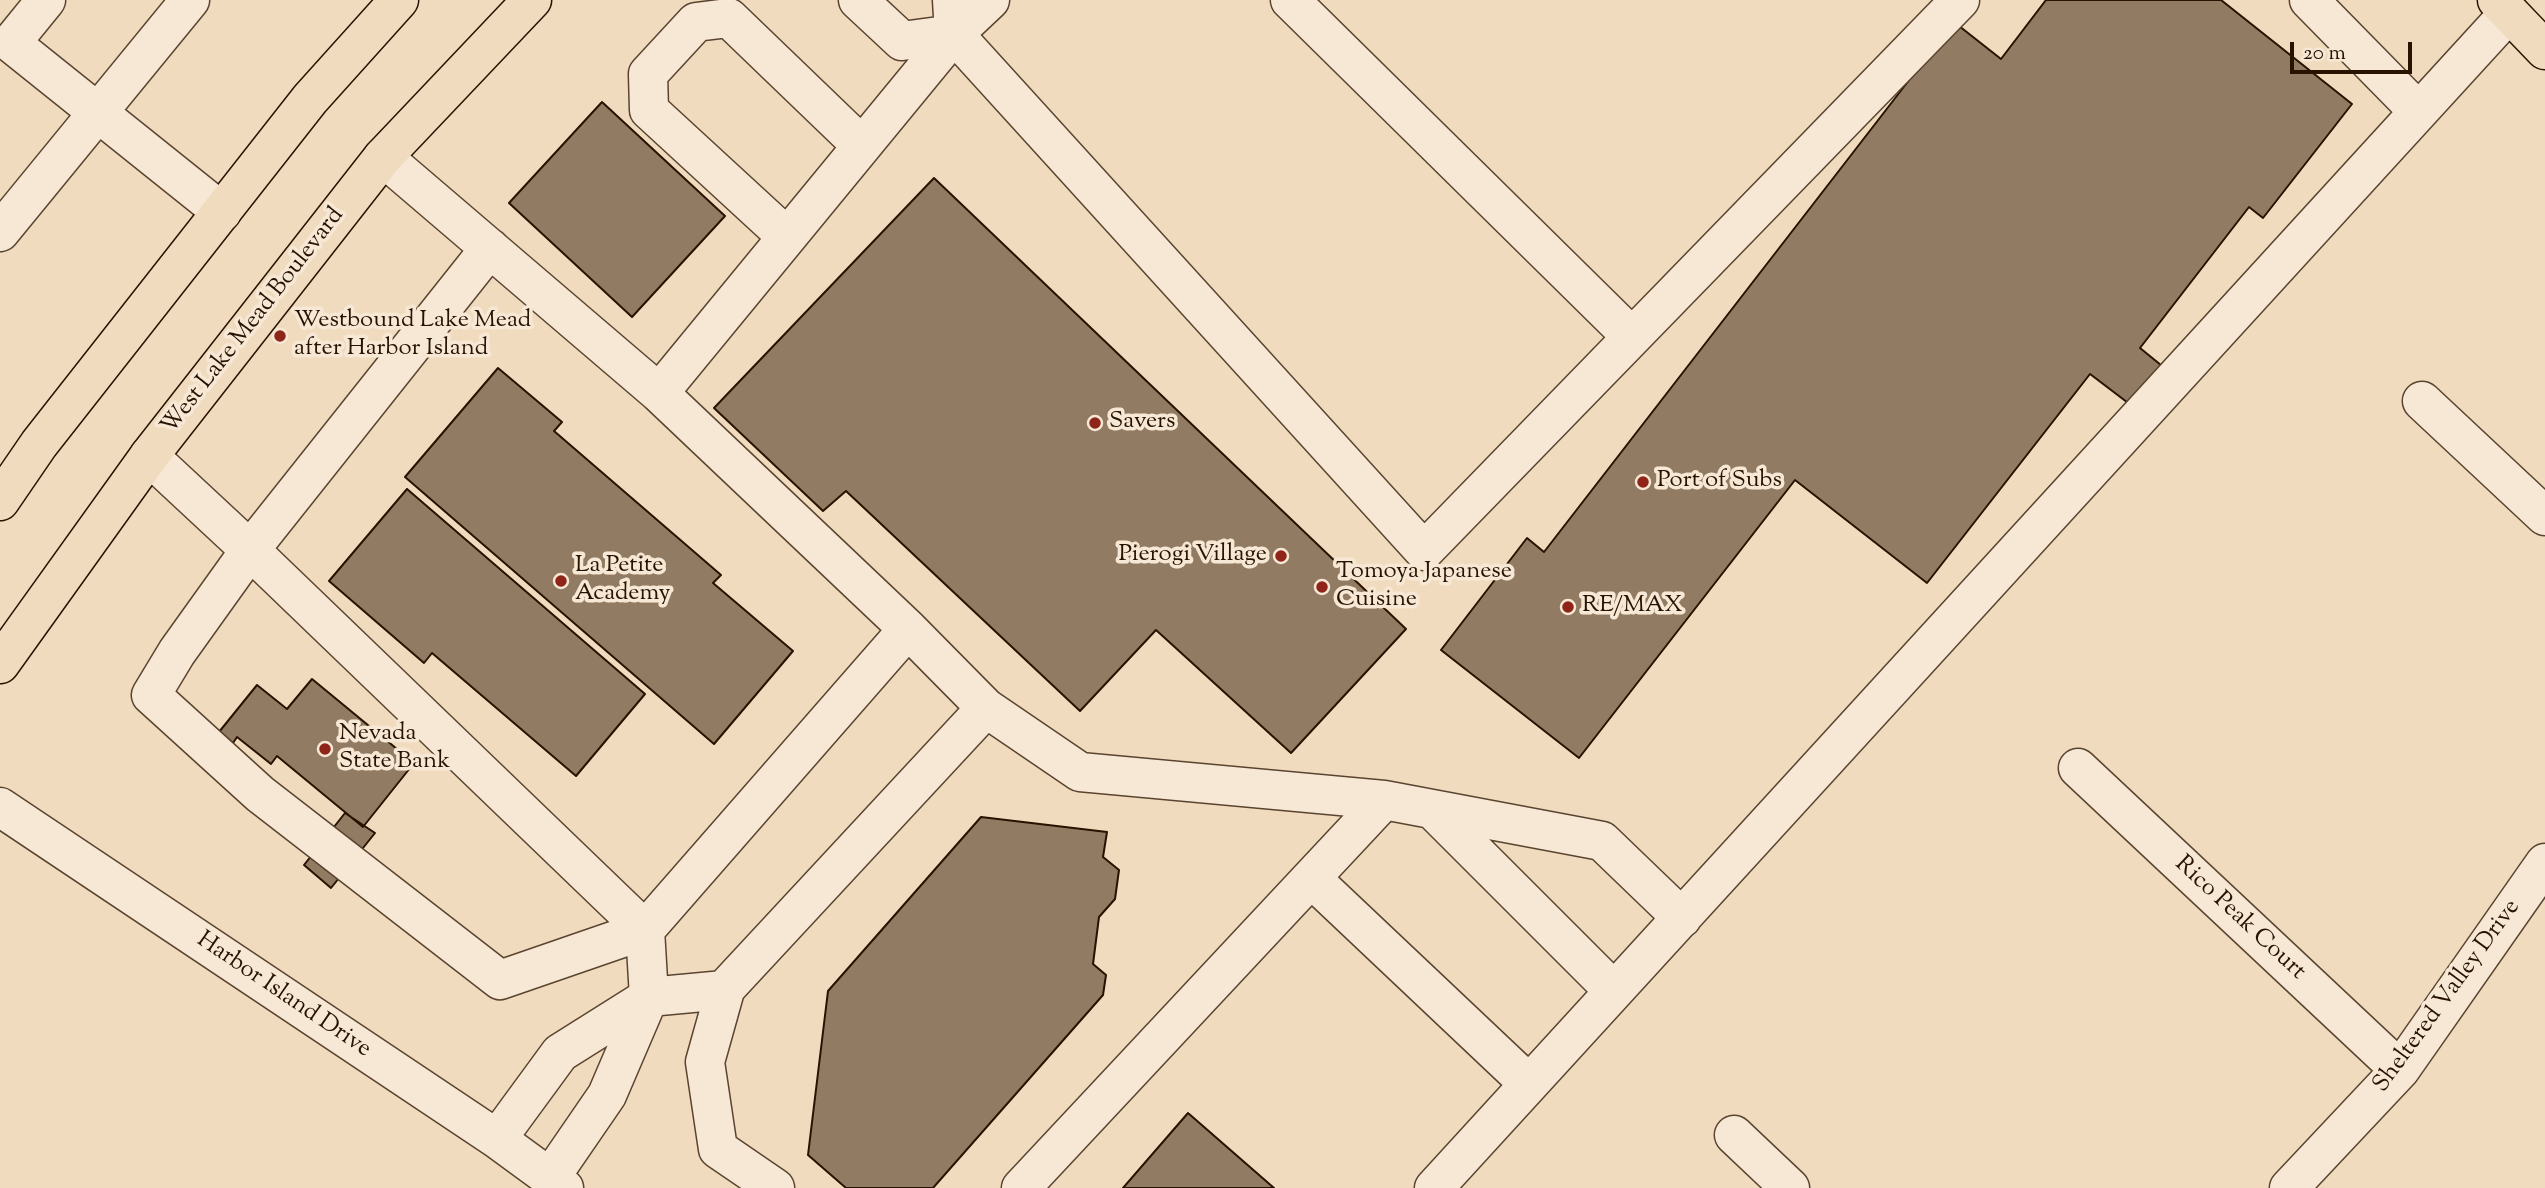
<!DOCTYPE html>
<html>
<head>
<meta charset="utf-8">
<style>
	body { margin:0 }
	#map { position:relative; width:2545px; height:1188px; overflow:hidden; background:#f1dbbe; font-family:"Sorts Mill Goudy",serif }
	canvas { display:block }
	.scale { position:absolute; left:2290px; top:42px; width:122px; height:32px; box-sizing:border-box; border:4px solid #281200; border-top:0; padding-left:9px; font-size:21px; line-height:24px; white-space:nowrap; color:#281200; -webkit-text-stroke:5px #f6e8d5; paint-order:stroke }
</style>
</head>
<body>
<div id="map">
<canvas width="2545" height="1188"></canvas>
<div class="scale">20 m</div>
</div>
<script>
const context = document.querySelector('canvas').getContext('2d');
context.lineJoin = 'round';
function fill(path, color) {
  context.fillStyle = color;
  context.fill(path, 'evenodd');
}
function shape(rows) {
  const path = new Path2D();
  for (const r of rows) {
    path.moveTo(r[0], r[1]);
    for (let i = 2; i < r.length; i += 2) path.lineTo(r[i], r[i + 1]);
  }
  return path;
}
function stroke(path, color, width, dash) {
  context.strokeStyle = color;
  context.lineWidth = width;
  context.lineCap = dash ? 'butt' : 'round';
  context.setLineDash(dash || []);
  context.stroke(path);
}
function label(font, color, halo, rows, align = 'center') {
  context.font = font + ' "Sorts Mill Goudy",serif';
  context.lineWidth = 7;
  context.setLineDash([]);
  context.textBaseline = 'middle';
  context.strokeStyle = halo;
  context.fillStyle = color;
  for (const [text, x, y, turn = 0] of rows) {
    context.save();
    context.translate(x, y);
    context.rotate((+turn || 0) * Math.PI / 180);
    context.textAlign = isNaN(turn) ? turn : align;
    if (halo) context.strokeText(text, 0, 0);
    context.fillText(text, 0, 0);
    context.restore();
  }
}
const building = shape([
	[2046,0,2221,0,2352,104,2263,218,2249,207,2140,348,2167,370,2136,409,2090,374,1927,583,1795,480,1579,758,1441,650,1527,538,1544,552,1954,22,2001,59,2046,0],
	[602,102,725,216,632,317,509,203,602,102],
	[934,178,1406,629,1291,753,1156,630,1080,711,846,491,823,511,714,408,934,178],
	[498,368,562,422,554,431,721,575,713,583,793,651,714,744,405,477,498,368],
	[407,489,645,694,576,776,432,653,424,663,329,581,407,489],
	[312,679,414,763,363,827,277,756,271,764,237,737,233,743,219,732,257,685,287,709,312,679],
	[345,813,375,833,331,888,304,865,345,813],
	[981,817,1107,832,1103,857,1119,870,1115,899,1099,917,1093,964,1106,975,1103,995,933,1188,846,1188,808,1155,828,991,981,817],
	[1188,1113,1274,1188,1123,1188,1188,1113]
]);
fill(building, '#917b63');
stroke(building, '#281200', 2);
const minor = shape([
	[46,0,11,43,222,212],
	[858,0,902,41,954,34],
	[952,0,954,34,1424,551,1960,0],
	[1290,0,1632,337],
	[2309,0,2418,111],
	[383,157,659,393,954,34,990,0],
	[0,232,190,0],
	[787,237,649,110,648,74,696,22,729,18,862,146],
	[2422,401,2545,516],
	[149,456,250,550,645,930,500,980,260,794,151,695,177,652,250,550,490,248],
	[908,629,986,708],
	[2078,768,2400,1070],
	[1384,800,1602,841,1682,918],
	[0,807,497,1139,564,1188],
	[1433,810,1614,991],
	[1311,878,1529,1084],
	[726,987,705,1062,718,1149,775,1188],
	[1734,1135,1790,1188],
	[497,1139,560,1053,649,997,724,990,986,708,1080,772,1384,800,1021,1188],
	[550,1178,607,1095,649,997,645,930,908,629,659,393],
	[1434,1188,2509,13],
	[2289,1188,2400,1070,2545,863]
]);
const major = shape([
	[2497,0,2545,50],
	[0,501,39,444,310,99,399,0],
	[0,664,149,456,383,157,532,0]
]);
stroke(minor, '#5a4430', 41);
stroke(major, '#281200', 41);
stroke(minor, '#f6e8d5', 38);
stroke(major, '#f1dbbe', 38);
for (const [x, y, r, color] of [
	[280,336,7,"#8f2418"],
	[1095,423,7,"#8f2418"],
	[1643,482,7,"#8f2418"],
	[1281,556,7,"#8f2418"],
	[561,581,7,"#8f2418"],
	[1322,587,7,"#8f2418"],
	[1568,607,7,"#8f2418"],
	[325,749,7,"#8f2418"]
]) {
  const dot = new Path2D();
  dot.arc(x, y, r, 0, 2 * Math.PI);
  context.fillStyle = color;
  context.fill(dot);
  stroke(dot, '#f6e8d5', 2.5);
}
label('24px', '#281200', '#f6e8d5', [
	["West Lake Mead Boulevard",254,322,-52],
	["Rico Peak Court",2239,919,43],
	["Harbor Island Drive",283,996,34],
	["Sheltered Valley Drive",2448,997,-54]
]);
label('24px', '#281200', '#f6e8d5', [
	["Westbound Lake Mead",294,322],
	["after Harbor Island",294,350],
	["Savers",1109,423],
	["Port of Subs",1657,482],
	["Pierogi Village",1267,556,"right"],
	["La Petite",575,567],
	["Academy",575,595],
	["Tomoya Japanese",1336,573],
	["Cuisine",1336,601],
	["RE/MAX",1582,607],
	["Nevada",339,735],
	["State Bank",339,763]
], 'left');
</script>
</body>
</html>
